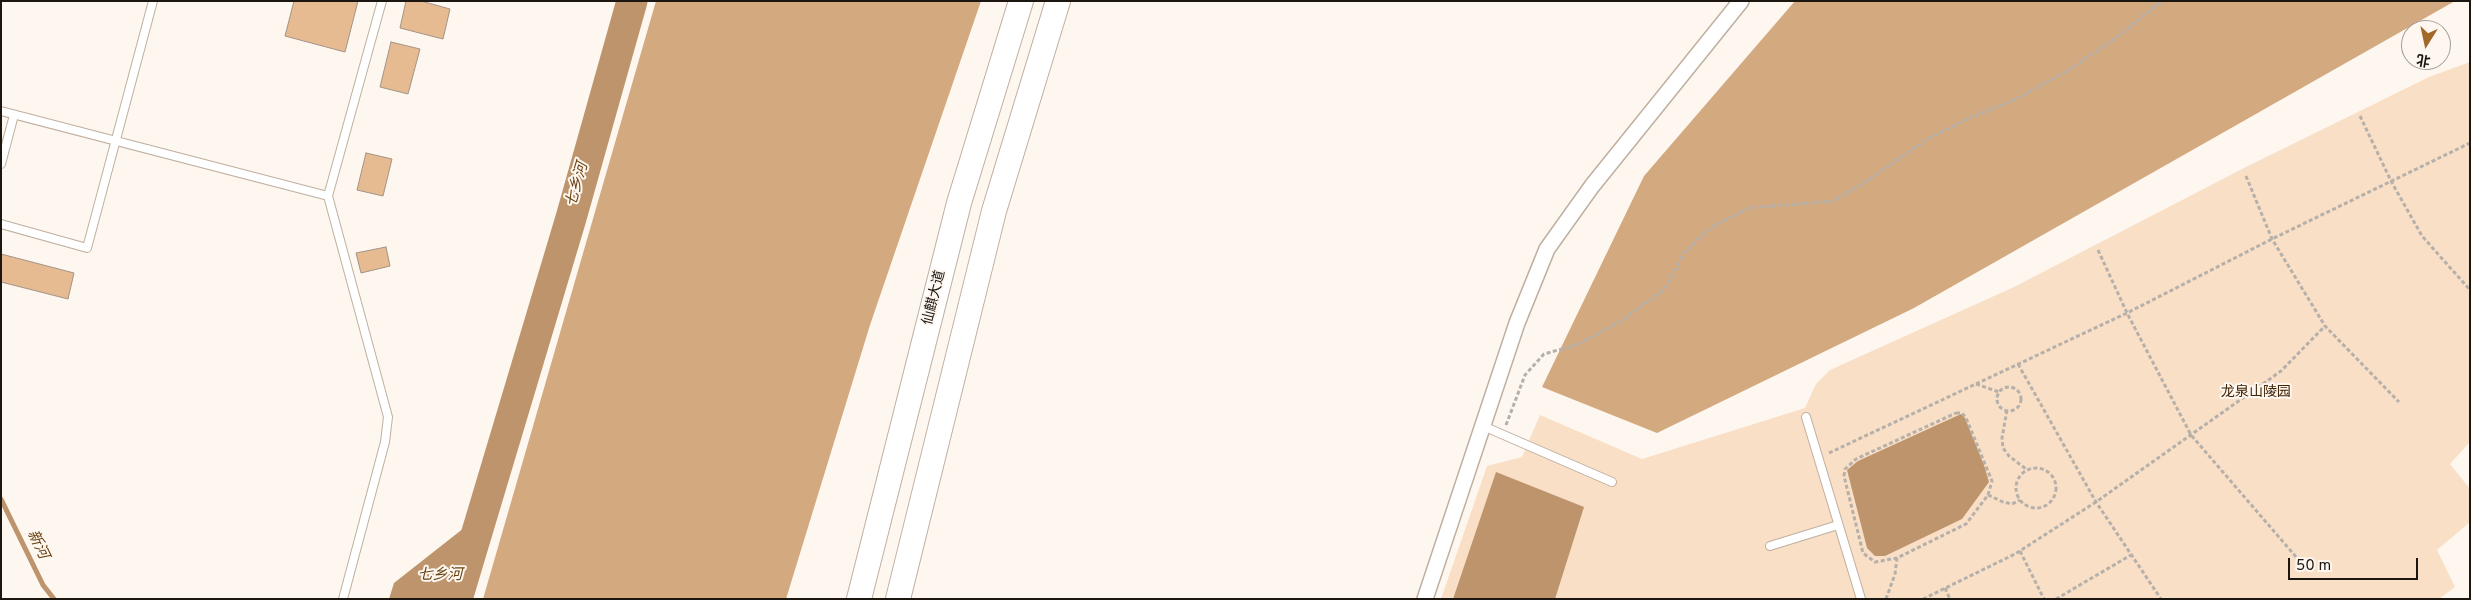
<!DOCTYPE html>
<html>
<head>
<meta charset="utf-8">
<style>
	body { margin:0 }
	#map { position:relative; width:2471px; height:600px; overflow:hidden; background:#fdf7f0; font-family:Overpass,"Noto Sans SC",sans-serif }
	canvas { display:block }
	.frame { position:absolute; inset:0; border:2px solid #1c1611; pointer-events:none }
	.north { position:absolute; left:2401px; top:20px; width:50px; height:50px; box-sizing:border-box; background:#fdf7f0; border:1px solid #a39d97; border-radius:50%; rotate:190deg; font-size:14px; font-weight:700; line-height:20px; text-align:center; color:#1c1611 }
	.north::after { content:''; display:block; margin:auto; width:18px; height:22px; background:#a36929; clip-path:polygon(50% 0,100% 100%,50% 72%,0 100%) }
	.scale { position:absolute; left:2288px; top:558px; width:130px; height:22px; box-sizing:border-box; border:2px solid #1c1611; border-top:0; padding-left:6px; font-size:15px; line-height:18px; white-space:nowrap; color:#1c1611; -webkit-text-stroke:4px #fdf7f0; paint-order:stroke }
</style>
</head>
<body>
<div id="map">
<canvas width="2471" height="600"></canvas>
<div class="frame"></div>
<div class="north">北</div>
<div class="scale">50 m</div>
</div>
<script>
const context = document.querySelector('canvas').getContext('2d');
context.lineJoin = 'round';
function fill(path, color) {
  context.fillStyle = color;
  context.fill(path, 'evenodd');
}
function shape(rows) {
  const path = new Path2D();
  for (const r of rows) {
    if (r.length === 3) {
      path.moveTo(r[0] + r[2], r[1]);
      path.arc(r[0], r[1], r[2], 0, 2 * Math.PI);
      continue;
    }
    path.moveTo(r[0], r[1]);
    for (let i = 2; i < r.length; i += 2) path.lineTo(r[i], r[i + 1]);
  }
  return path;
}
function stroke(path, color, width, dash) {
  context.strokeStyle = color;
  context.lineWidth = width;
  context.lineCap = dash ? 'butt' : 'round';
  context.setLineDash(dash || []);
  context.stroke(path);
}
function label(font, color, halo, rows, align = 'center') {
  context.font = font + ' Overpass,"Noto Sans SC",sans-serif';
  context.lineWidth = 4;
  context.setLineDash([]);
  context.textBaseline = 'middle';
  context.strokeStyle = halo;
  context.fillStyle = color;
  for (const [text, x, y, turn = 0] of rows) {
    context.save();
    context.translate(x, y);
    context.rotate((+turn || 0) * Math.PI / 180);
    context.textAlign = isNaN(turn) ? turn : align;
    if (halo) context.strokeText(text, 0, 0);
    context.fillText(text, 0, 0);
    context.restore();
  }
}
fill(shape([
	[2470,62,2470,442,2450,464,2470,489,2470,522,2437,550,2455,587,2439,599,1441,599,1487,466,1522,457,1540,415,1642,459,1805,408,1816,384,1830,370,2014,287,2246,167,2429,77]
]), '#f9dfc6');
fill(shape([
	[656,1,981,1,870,325,786,599,483,599],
	[1795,1,2455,1,1914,308,1657,433,1542,387,1644,176]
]), '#d3a980');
fill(shape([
	[1961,414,1965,418,1984,465,1989,482,1962,519,1885,556,1875,556,1867,548,1847,470,1858,461],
	[1496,472,1584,507,1555,599,1453,599],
	[483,513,458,599,389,599,394,583]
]), '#bd946c');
stroke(shape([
	[1,499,43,585,54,599]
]), '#bd946c', 5);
stroke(shape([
	[457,599,571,218,632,1]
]), '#bd946c', 31);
const building = shape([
	[294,1,358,1,345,52,285,36,294,1],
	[406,1,421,1,450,9,443,39,400,28,406,1],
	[391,42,420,49,408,94,380,87,391,42],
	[366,153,392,159,383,196,357,190,366,153],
	[386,247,390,266,361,273,356,253,386,247],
	[1,254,74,273,68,299,1,282,1,254]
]);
fill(building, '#e6bb92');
stroke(building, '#a39385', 1);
const lane = shape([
	[1,111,328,196],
	[1,164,14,115],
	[1,224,87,248,153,1],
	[1806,417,1861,599],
	[1483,426,1612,482],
	[1770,546,1838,525],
	[343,599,385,442,388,417,328,196,382,1]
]);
const street = shape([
	[1425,599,1517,323,1547,249,1592,186,1741,1]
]);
const primary = shape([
	[859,599,959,203,1021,1],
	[898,599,994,211,1058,1]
]);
stroke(lane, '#bfafa0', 10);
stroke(street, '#bfafa0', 18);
stroke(primary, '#bfafa0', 26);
stroke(shape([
	[2360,116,2391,181,2422,236,2470,290],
	[2246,176,2272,239,2325,326,2399,402],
	[2098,250,2127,313,2191,435,2297,558],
	[2018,364,2096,502,2161,599],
	[1976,384,1999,392],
	[2009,399,12],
	[2007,410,2002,438,2003,448,2009,456,2026,469],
	[1956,413,1962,413,1966,418,1992,481,1988,495,1966,524,1897,558,1875,562,1863,553,1844,476,1845,469,1856,459,1956,413],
	[1506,425,1525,375,1544,354,1576,345,1620,322,1665,289,1684,253,1710,228,1749,208,1833,201,1864,183,1926,140,1969,118,2016,99,2067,71,2117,37,2162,1],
	[1829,453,2127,313,2272,239,2470,143],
	[2036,488,20],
	[1988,495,2003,502,2012,504,2020,500],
	[2020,551,2044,599],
	[1945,588,1950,599],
	[1886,599,1895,574,1897,558],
	[1923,599,2015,554,2096,502,2281,371,2325,326],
	[2056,599,2131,555]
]), '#b6b0aa', 3, [4, 2.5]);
stroke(lane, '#fff', 8);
stroke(street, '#fff', 15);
stroke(primary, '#fff', 24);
label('14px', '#1c1611', '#fdf7f0', [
	["仙麒大道",935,298,-76]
]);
label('14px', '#3f2302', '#fdf7f0', [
	["龙泉山陵园",2256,393]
]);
label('italic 15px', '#6a4111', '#fdf7f0', [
	["七乡河",578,185,-74],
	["新河",37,545,64],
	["七乡河",440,576]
]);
</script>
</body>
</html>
